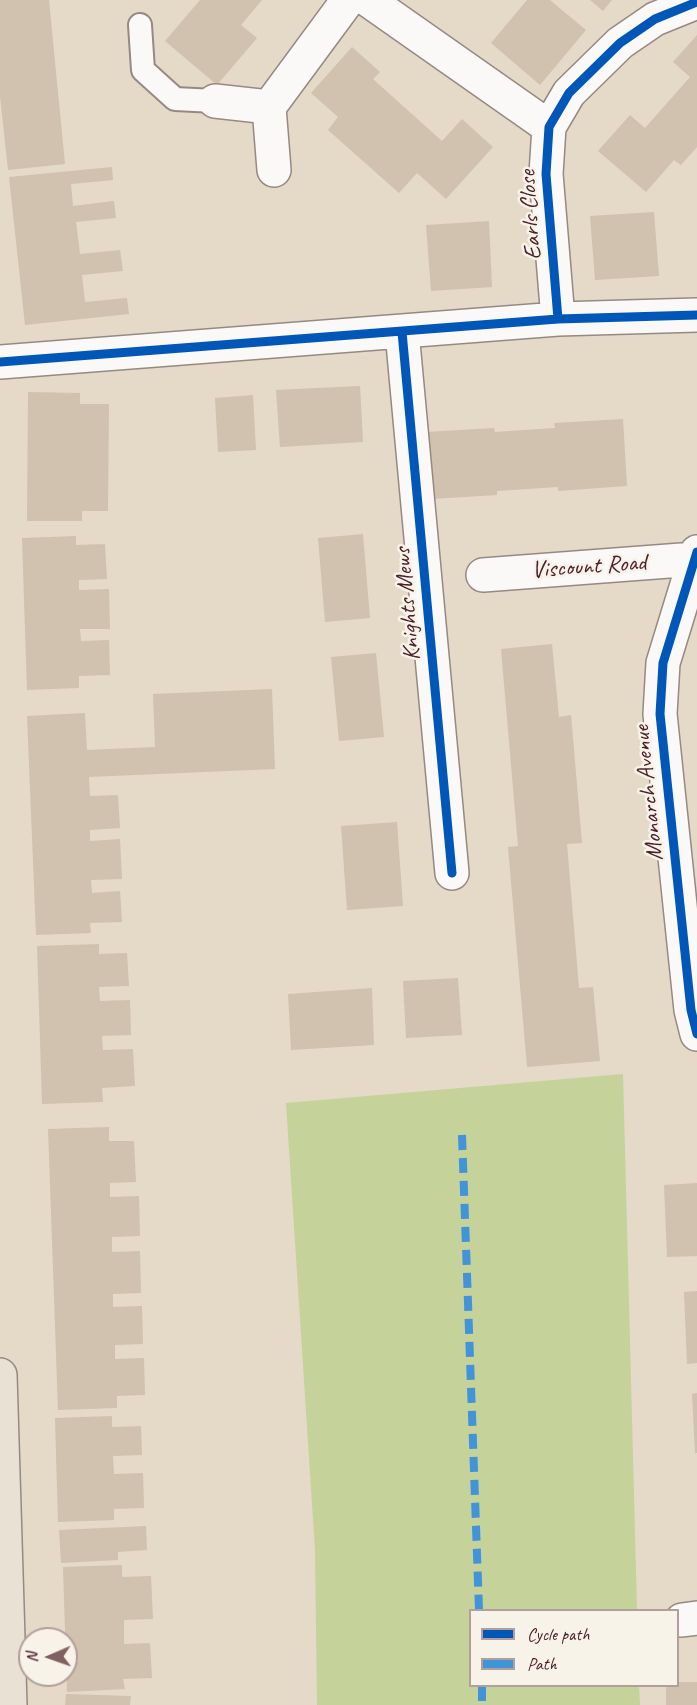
<!DOCTYPE html>
<html>
<head>
<meta charset="utf-8">
<style>
	body { margin:0 }
	#map { position:relative; width:697px; height:1705px; overflow:hidden; background:#e5d9c8; font-family:Caveat,sans-serif }
	canvas { display:block }
	.legend { position:absolute; left:469px; top:1609px; width:210px; height:78px; box-sizing:border-box; background:#f7f3e8; border:2px solid #b29e9c; margin:0; padding:8px 10px; list-style:none; font-size:18px; color:#4a1f2b }
	.legend li { display:flex; align-items:center; gap:12px; height:30px }
	.legend b { width:30px; border:2px solid #b29e9c }
	.north { position:absolute; left:18px; top:1627px; width:60px; height:60px; box-sizing:border-box; background:#f7f3e8; border:2px solid #b29e9c; border-radius:50%; rotate:268deg; font-size:16px; font-weight:700; line-height:24px; text-align:center; color:#4a1f2b }
	.north::after { content:''; display:block; margin:auto; width:21px; height:27px; background:#806062; clip-path:polygon(50% 0,100% 100%,50% 72%,0 100%) }
</style>
</head>
<body>
<div id="map">
<canvas width="697" height="1705"></canvas>
<ul class="legend">
<li><b style="height:8px;background:#0057b8"></b>Cycle path</li>
<li><b style="height:8px;background:#4194d7"></b>Path</li>
</ul>
<div class="north">N</div>
</div>
<script>
const context = document.querySelector('canvas').getContext('2d');
context.lineJoin = 'round';
function fill(path, color) {
  context.fillStyle = color;
  context.fill(path, 'evenodd');
}
function shape(rows) {
  const path = new Path2D();
  for (const r of rows) {
    path.moveTo(r[0], r[1]);
    for (let i = 2; i < r.length; i += 2) path.lineTo(r[i], r[i + 1]);
  }
  return path;
}
function stroke(path, color, width, dash) {
  context.strokeStyle = color;
  context.lineWidth = width;
  context.lineCap = dash ? 'butt' : 'round';
  context.setLineDash(dash || []);
  context.stroke(path);
}
function label(font, color, halo, rows, align = 'center') {
  context.font = font + ' Caveat,sans-serif';
  context.lineWidth = 5;
  context.setLineDash([]);
  context.textBaseline = 'middle';
  context.strokeStyle = halo;
  context.fillStyle = color;
  for (const [text, x, y, turn = 0] of rows) {
    context.save();
    context.translate(x, y);
    context.rotate((+turn || 0) * Math.PI / 180);
    context.textAlign = isNaN(turn) ? turn : align;
    if (halo) context.strokeText(text, 0, 0);
    context.fillText(text, 0, 0);
    context.restore();
  }
}
fill(shape([
	[623,1074,637,1610,470,1610,470,1686,639,1686,640,1705,317,1705,315,1550,286,1103]
]), '#c5d29a');
fill(shape([
	[0,0,49,0,65,164,8,170,0,96],
	[200,0,262,0,241,25,257,38,217,85,165,41],
	[527,0,550,0,586,30,540,85,491,43],
	[590,0,612,0,603,11],
	[697,35,697,147,681,165,674,160,646,192,598,151,630,115,645,128,690,77,673,62],
	[352,47,380,72,373,79,442,141,462,119,493,147,446,199,417,173,399,193,328,130,338,117,311,93],
	[112,167,113,180,71,184,73,206,114,201,116,218,76,222,80,254,120,250,123,271,82,275,85,302,127,298,129,314,25,325,9,177],
	[654,212,659,276,595,280,590,216],
	[489,221,492,287,431,291,426,225],
	[360,386,363,442,280,447,276,390],
	[28,392,80,393,80,404,109,404,108,511,82,511,82,521,27,521],
	[253,395,256,450,218,452,215,398],
	[623,419,627,486,558,491,558,487,497,491,497,495,431,499,426,432,494,428,495,432,555,428,554,423],
	[363,534,370,618,325,622,318,538],
	[76,536,76,545,105,544,107,579,79,580,79,590,109,589,110,629,80,629,81,641,109,640,110,675,79,676,79,688,27,690,22,538],
	[552,644,559,717,571,715,582,843,567,844,579,988,593,987,600,1061,527,1067,508,847,518,846,501,649],
	[376,653,384,737,339,741,331,657],
	[272,689,275,769,89,777,90,796,118,795,120,828,90,830,90,841,120,839,122,879,91,880,92,893,120,891,122,922,90,923,91,933,36,935,27,716,85,713,87,750,155,747,153,694],
	[397,822,403,906,347,910,341,826],
	[99,944,99,954,127,953,129,986,99,987,100,1001,130,1000,131,1035,102,1036,103,1050,133,1049,135,1086,102,1088,103,1102,42,1104,37,946],
	[458,978,462,1035,406,1038,403,981],
	[372,988,374,1045,291,1050,288,994],
	[109,1127,109,1141,134,1141,136,1182,110,1183,110,1197,139,1196,140,1236,112,1237,112,1252,140,1251,141,1293,113,1294,113,1307,142,1306,143,1344,115,1345,115,1359,144,1358,145,1395,117,1396,117,1408,58,1410,48,1129],
	[697,1183,697,1256,667,1257,664,1185],
	[697,1291,697,1363,687,1364,684,1292],
	[697,1393,697,1453,695,1453,692,1394],
	[112,1416,112,1427,141,1426,142,1455,113,1456,114,1474,143,1473,144,1508,114,1509,114,1520,58,1522,55,1418],
	[146,1526,147,1550,118,1552,118,1560,61,1563,59,1530],
	[122,1565,122,1577,151,1576,153,1619,124,1620,124,1644,150,1643,152,1678,123,1679,125,1689,67,1692,63,1567],
	[678,1682,697,1682,697,1705,666,1705,666,1686,678,1686],
	[66,1694,131,1696,130,1705,65,1705]
]), '#d1c1af');
const service = shape([
	[140,25,143,70,175,99,215,101]
]);
const minor = shape([
	[368,0,549,127],
	[215,101,269,107],
	[274,170,269,107,348,0],
	[558,319,546,174,549,127,569,93,620,43,655,19,697,2],
	[402,332,452,873],
	[0,362,558,319,697,315],
	[697,552,663,663,660,714,691,1010,697,1034],
	[483,575,695,559],
	[682,1620,697,1618]
]);
const primary = shape([
	[0,1375,10,1705]
]);
stroke(service, '#968983', 26);
stroke(minor, '#968983', 36);
stroke(primary, '#968983', 36);
stroke(service, '#fbf9f7', 22);
stroke(minor, '#fbf9f7', 33);
stroke(primary, '#e9e1d4', 33);
stroke(shape([
	[462,1135,479,1610],
	[482,1686,482,1705]
]), '#4194d7', 8, [15, 8]);
stroke(shape([
	[558,319,546,174,549,127,569,93,620,43,655,19,697,2],
	[402,332,452,873],
	[0,362,558,319,697,315],
	[697,552,663,663,660,714,691,1010,697,1034]
]), '#0057b8', 9);
label('24px', '#4a1f2b', '#f7f3e8', [
	["Earls Close",531,215,-94],
	["Viscount Road",589,567,-4],
	["Knights Mews",408,604,-95],
	["Monarch Avenue",649,793,-96]
]);
</script>
</body>
</html>
